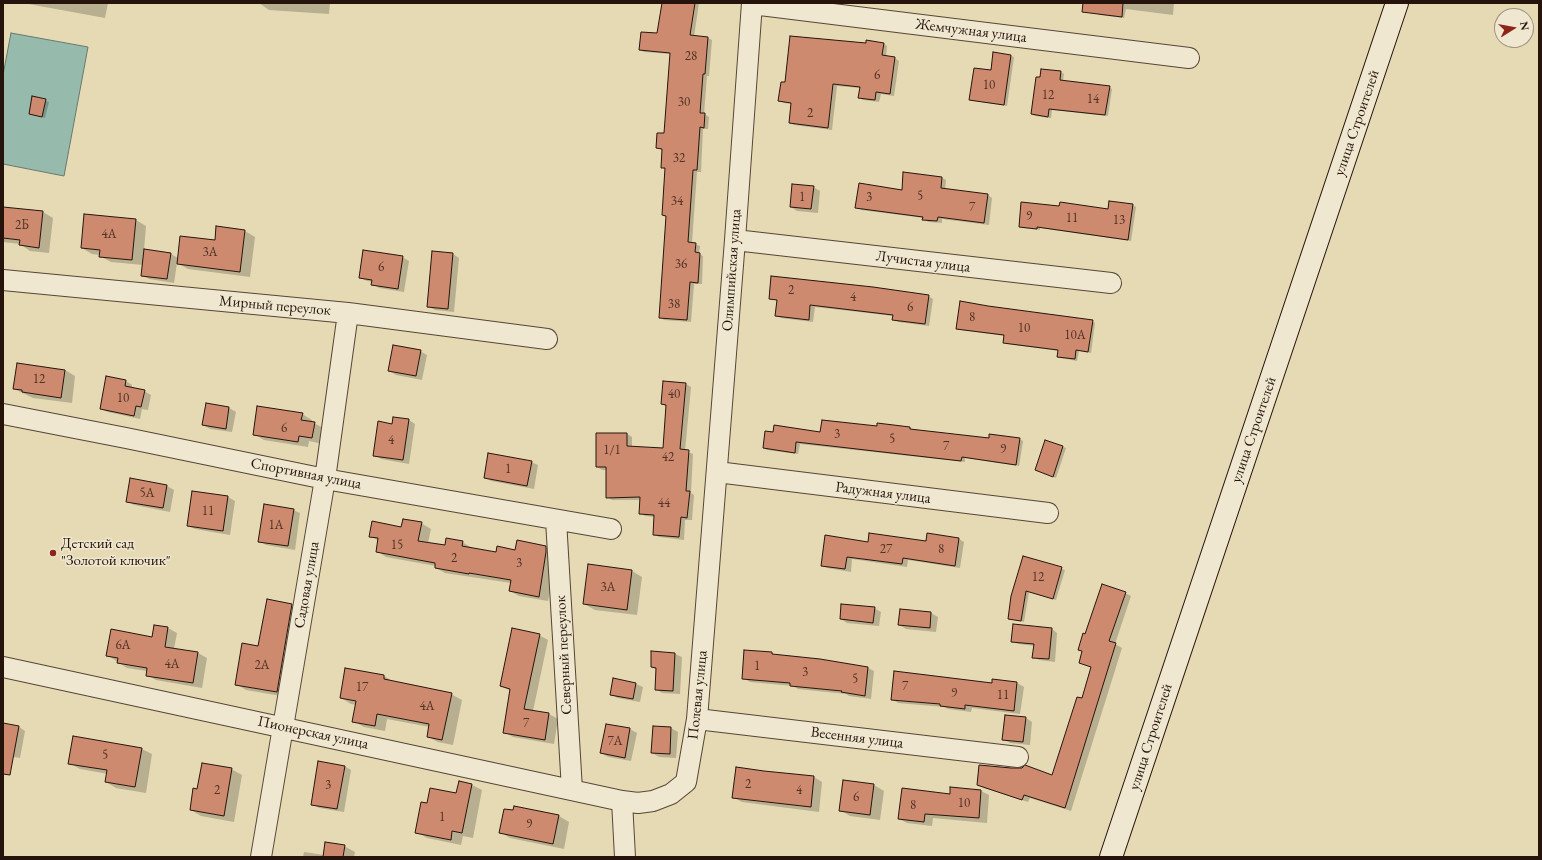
<!DOCTYPE html>
<html>
<head>
<meta charset="utf-8">
<style>
	body { margin:0 }
	#map { position:relative; width:1542px; height:860px; overflow:hidden; background:#e6dab5; font-family:"EB Garamond",serif }
	canvas { display:block }
	.frame { position:absolute; inset:0; border:4px solid #26140c; pointer-events:none }
	.north { position:absolute; left:1494px; top:8px; width:40px; height:40px; box-sizing:border-box; background:#efe7cf; border:1px solid #9f9381; border-radius:50%; rotate:79deg; font-size:11px; font-weight:700; line-height:16px; text-align:center; color:#26140c }
	.north::after { content:''; display:block; margin:auto; width:14px; height:18px; background:#8f2418; clip-path:polygon(50% 0,100% 100%,50% 72%,0 100%) }
</style>
</head>
<body>
<div id="map">
<canvas width="1542" height="860"></canvas>
<div class="frame"></div>
<div class="north">N</div>
</div>
<script>
const context = document.querySelector('canvas').getContext('2d');
context.lineJoin = 'round';
function fill(path, color) {
  context.fillStyle = color;
  context.fill(path, 'evenodd');
}
function shape(rows) {
  const path = new Path2D();
  for (const r of rows) {
    path.moveTo(r[0], r[1]);
    for (let i = 2; i < r.length; i += 2) path.lineTo(r[i], r[i + 1]);
  }
  return path;
}
function stroke(path, color, width, dash) {
  context.strokeStyle = color;
  context.lineWidth = width;
  context.lineCap = dash ? 'butt' : 'round';
  context.setLineDash(dash || []);
  context.stroke(path);
}
function label(font, color, halo, rows, align = 'center') {
  context.font = font + ' "EB Garamond",serif';
  context.lineWidth = 3;
  context.setLineDash([]);
  context.textBaseline = 'middle';
  context.strokeStyle = halo;
  context.fillStyle = color;
  for (const [text, x, y, turn = 0] of rows) {
    context.save();
    context.translate(x, y);
    context.rotate((+turn || 0) * Math.PI / 180);
    context.textAlign = isNaN(turn) ? turn : align;
    if (halo) context.strokeText(text, 0, 0);
    context.fillText(text, 0, 0);
    context.restore();
  }
}
const water = shape([
	[11,33,88,47,64,176,3,164,3,75,11,33]
]);
fill(water, '#96bbad');
stroke(water, '#69786d', 1);
fill(shape([
	[23,3,108,3,105,18],
	[259,3,330,3,329,14,269,10],
	[663,3,699,3,694,37,708,38,712,40,709,76,707,76,704,114,709,117,708,129,703,129,701,172,697,172,692,243,700,246,699,254,703,256,702,284,694,284,691,322,664,320,660,317,666,217,663,215,666,170,662,167,663,150,657,148,665,134,671,54,644,52,640,50,658,34],
	[1098,3,1174,3,1173,15,1126,9,1124,18,1100,15,1097,13],
	[883,43,887,46,886,57,895,58,899,61,894,96,881,94,879,102,863,100,859,97,860,88,837,86,832,130,794,125,790,123,792,104,784,103,779,101,786,83,866,44],
	[994,53,1011,56,1014,57,1007,106,973,101,970,99,992,71],
	[1042,70,1061,72,1064,74,1063,81,1109,87,1112,89,1108,116,1052,110,1051,118,1035,116,1032,114],
	[33,97,49,102,45,118,30,114],
	[942,178,946,180,945,190,988,195,992,198,989,225,942,219,942,223,928,222,924,218,861,210,857,207],
	[813,187,820,191,818,213,797,211,791,207],
	[1110,202,1133,205,1136,207,1131,241,1040,228,1040,230,1023,228,1020,226,1109,210],
	[3,208,43,212,53,218,49,253,30,251,20,244,3,242],
	[136,220,146,226,144,250,171,254,178,258,215,241,217,227,245,231,255,237,250,277,188,269,177,263,174,283,149,279,142,275,143,265,111,262,100,256,100,255,92,254,82,248],
	[453,254,459,258,454,312,435,310,428,306],
	[402,257,409,261,404,292,379,288,373,284,373,282,367,281,360,278],
	[928,296,933,299,929,326,898,322,893,319,894,316,815,307,813,322,781,318,776,315,778,301,770,298],
	[1092,321,1095,323,1091,353,1079,351,1077,361,1061,358,1058,357,1059,351,1007,344,1004,342,1005,336,961,330,958,328],
	[420,351,427,355,422,380,396,375,389,371],
	[18,364,65,370,75,376,72,403,33,398,14,389],
	[126,381,132,385,132,389,144,391,151,395,148,410,142,409,140,419,108,412,101,409],
	[664,382,686,384,691,387,685,451,693,454,691,493,694,495,692,520,685,520,684,540,659,537,654,534,655,517,645,516,640,513,641,500,612,500,607,497,607,470,602,470,597,467,627,434,632,437,632,447,664,449,667,407,662,404],
	[207,404,229,408,236,412,232,432,210,429,203,425],
	[302,414,312,420,312,422,325,429,323,444,309,441,308,447,264,440,254,434],
	[409,420,415,424,409,464,381,459,374,455,393,425],
	[878,427,910,428,913,430,990,439,1019,439,1023,441,1019,466,965,458,965,462,800,444,798,454,767,450,764,448,774,433,821,433],
	[1046,441,1066,448,1056,478,1036,470],
	[531,462,538,465,534,489,491,481,485,478],
	[131,479,167,486,174,490,170,512,134,505,127,501],
	[193,492,228,497,235,501,230,535,195,529,188,526],
	[293,510,300,513,295,550,266,545,259,541],
	[421,523,431,529,428,543,446,546,462,542,472,548,497,553,546,547,555,552,556,558,548,601,519,596,510,591,511,583,445,573,436,568,436,566,386,557,377,551,379,541,370,536],
	[959,539,964,542,960,568,908,560,907,567,852,559,851,572,827,568,822,565,869,543,927,542],
	[1024,557,1065,570,1056,600,1029,592,1024,622,1009,619],
	[632,571,642,577,637,615,595,610,584,604],
	[1125,593,1131,596,1115,644,1122,648,1071,811,1030,798,1028,802,984,788,978,784,1053,776,1082,699,1092,668,1080,663,1086,635],
	[292,605,302,611,287,697,246,690,236,684,259,647],
	[874,608,881,612,879,626,847,623,841,619],
	[900,611,931,613,938,617,936,632,906,629,899,625],
	[168,628,177,633,174,649,198,653,207,658,202,688,156,680,147,675,147,671,127,668,107,655,153,638],
	[1052,629,1057,633,1055,662,1039,660,1034,657,1035,646,1018,644,1012,641],
	[539,635,548,640,533,711,549,714,558,719,554,744,513,737,504,732,511,691,501,686],
	[652,652,675,654,682,657,680,694,662,693,656,689,657,670,652,667],
	[772,653,776,656,868,668,874,671,871,699,849,696,846,694,798,689,793,686,750,682,743,678],
	[346,669,384,676,394,682,451,694,462,700,453,745,438,742,428,737,430,727,387,719,385,731,364,727,353,721,356,705,351,704,341,698],
	[614,679,636,684,643,687,640,702,617,698,611,694],
	[1017,683,1024,687,1020,714,972,708,971,712,948,709,944,707,898,703,892,699,993,684],
	[1026,718,1032,722,1030,745,1010,743,1003,739],
	[3,724,19,727,25,731,20,758,3,755],
	[606,725,630,729,637,733,631,761,608,757,601,753],
	[654,727,671,728,678,732,676,758,659,757,652,753],
	[74,737,142,749,152,754,146,793,116,788,106,782,108,774,80,769,69,763],
	[344,766,351,770,344,812,319,808,312,804],
	[231,769,242,775,234,822,201,816,191,810,198,790],
	[763,772,814,777,822,782,819,812,742,802,733,797],
	[472,785,482,790,473,838,463,836,461,845,427,838,417,832,428,804,457,794],
	[874,785,884,791,880,820,850,816,840,810],
	[981,791,989,795,987,823,933,818,932,826,907,823,899,819,951,795],
	[515,807,559,816,569,822,564,849,510,838,500,832,514,812],
	[344,846,355,852,354,857,303,857,304,852,324,855]
]), '#0003');
const building = shape([
	[662,3,695,3,690,35,708,37,705,74,703,74,700,113,705,113,704,128,700,127,697,170,693,170,688,242,696,243,695,252,700,253,698,283,690,282,687,320,659,318,666,216,662,215,665,168,661,168,662,149,656,148,657,133,664,133,670,53,639,50,641,32,657,33,662,3],
	[1083,3,1123,3,1122,17,1082,12,1083,3],
	[790,36,866,43,866,40,884,43,882,55,895,57,890,94,876,92,875,100,858,98,860,87,833,84,828,128,789,123,791,103,778,101,781,82,785,82,790,36],
	[993,52,1011,55,1004,105,969,100,974,68,991,70,993,52],
	[1041,69,1061,71,1060,80,1110,86,1105,115,1049,109,1048,117,1031,114,1036,77,1040,77,1041,69],
	[32,96,46,99,42,117,29,114,32,96],
	[903,172,942,177,941,188,988,194,984,223,938,217,937,221,922,220,923,217,855,208,859,183,902,190,903,172],
	[792,184,814,186,811,209,790,207,792,184],
	[1109,201,1133,204,1128,240,1037,227,1037,229,1019,227,1021,202,1059,206,1060,202,1108,209,1109,201],
	[3,207,43,211,39,248,19,245,20,240,3,238,3,207],
	[84,214,136,219,132,260,99,257,100,250,81,248,84,214],
	[216,226,245,230,240,272,177,264,180,236,215,240,216,226],
	[144,249,171,253,167,279,141,276,144,249],
	[363,250,403,256,398,289,371,285,372,280,359,278,363,250],
	[432,251,453,253,448,309,427,307,432,251],
	[771,276,873,287,929,295,925,324,892,320,893,315,810,305,809,320,775,316,777,300,769,299,771,276],
	[960,301,988,306,1093,320,1088,352,1076,350,1075,359,1057,357,1058,350,1003,343,1004,335,956,329,960,301],
	[393,345,421,350,416,376,388,371,393,345],
	[17,363,65,370,61,398,22,392,22,390,13,389,17,363],
	[106,376,126,380,125,386,145,390,141,407,136,406,134,416,100,409,106,376],
	[663,381,686,383,680,449,689,450,686,491,690,491,687,518,681,517,679,537,653,535,654,515,639,514,640,497,606,498,606,467,596,467,596,433,627,433,627,446,663,448,666,405,661,404,663,381],
	[206,403,229,407,226,429,202,425,206,403],
	[257,406,303,413,301,420,315,422,312,438,299,436,298,442,253,435,257,406],
	[393,417,409,419,403,460,373,456,378,421,392,424,393,417],
	[822,420,877,426,877,423,910,427,910,429,989,438,989,434,1020,438,1016,465,962,457,961,461,796,442,795,453,763,448,765,431,773,432,774,425,820,432,822,420],
	[1045,440,1063,446,1053,477,1035,470,1045,440],
	[488,453,532,461,527,486,484,478,488,453],
	[130,478,167,485,163,508,126,502,130,478],
	[192,491,228,496,223,531,187,526,192,491],
	[264,504,294,509,288,546,258,542,264,504],
	[403,519,422,522,418,541,445,545,446,538,463,541,462,546,496,552,497,546,515,550,517,540,546,546,546,552,539,597,509,591,511,580,469,573,469,574,435,568,435,563,376,552,378,538,369,537,372,521,401,527,403,519],
	[869,533,926,541,927,533,959,538,955,566,903,558,902,564,847,557,845,569,821,566,825,535,868,542,869,533],
	[1023,556,1062,567,1053,599,1026,591,1021,621,1008,619,1011,596,1023,556],
	[588,564,632,570,627,610,583,604,588,564],
	[1102,584,1126,592,1109,641,1116,643,1065,808,1024,795,1022,800,977,785,979,765,1011,768,1022,768,1025,765,1052,775,1077,697,1082,698,1091,667,1079,663,1082,651,1078,650,1083,633,1085,634,1102,584],
	[267,599,292,604,277,692,235,685,242,643,258,646,267,599],
	[841,604,875,607,873,623,840,619,841,604],
	[900,609,931,612,930,628,898,625,900,609],
	[1013,624,1052,628,1049,659,1032,658,1034,644,1011,642,1013,624],
	[154,625,168,627,165,647,198,652,193,683,146,676,147,668,117,663,118,658,106,656,111,629,152,637,154,625],
	[512,628,540,634,524,709,549,713,545,740,503,733,510,689,500,686,512,628],
	[744,650,772,652,772,654,820,659,868,667,865,696,841,692,842,691,790,686,790,683,742,679,744,650],
	[651,651,675,653,673,691,655,690,656,668,651,667,651,651],
	[345,668,384,675,384,679,452,693,442,740,427,737,429,724,377,714,375,726,352,722,356,701,340,698,345,668],
	[894,671,992,683,992,679,1017,682,1014,711,965,705,965,709,940,706,940,704,891,700,894,671],
	[613,678,636,683,633,699,610,695,613,678],
	[1005,715,1026,717,1023,742,1002,740,1005,715],
	[3,723,19,726,10,775,3,774,3,723],
	[606,724,630,728,625,758,600,753,606,724],
	[653,726,671,727,670,754,651,753,653,726],
	[73,736,142,748,135,787,105,782,107,770,68,764,73,736],
	[318,761,345,766,337,809,311,805,318,761],
	[202,763,232,768,224,816,190,810,193,788,197,789,202,763],
	[736,767,764,771,814,776,811,807,732,798,736,767],
	[843,780,874,784,870,815,839,811,843,780],
	[459,781,472,784,462,833,452,831,451,840,415,833,421,802,427,803,430,788,456,793,459,781],
	[950,787,981,790,979,818,925,814,924,822,898,819,902,788,950,794,950,787],
	[514,806,559,815,553,844,499,833,504,809,513,810,514,806],
	[325,842,345,845,343,857,323,857,325,842]
]);
fill(building, '#cd8a6f');
stroke(building, '#26140c', 1);
const minor = shape([
	[752,4,1189,58],
	[735,240,1111,283],
	[3,280,348,313,547,339],
	[3,414,126,438,325,479,611,529],
	[717,472,1048,513],
	[556,520,572,790],
	[3,667,622,801,638,803,653,801,671,794,686,782,697,719,735,240,752,3],
	[697,719,1018,757],
	[622,801,625,857],
	[261,857,325,479,348,313]
]);
const secondary = shape([
	[1111,857,1397,3]
]);
stroke(minor, '#564636', 22);
stroke(secondary, '#26140c', 24);
stroke(minor, '#efe7cf', 20);
stroke(secondary, '#efe7cf', 22);
for (const [x, y, r, color] of [
	[53,553,4,"#8f2418"]
]) {
  const dot = new Path2D();
  dot.arc(x, y, r, 0, 2 * Math.PI);
  context.fillStyle = color;
  context.fill(dot);
  stroke(dot, '#efe7cf', 1.5);
}
label('13px', '#503225', null, [
	["28",691,56],
	["6",877,75],
	["10",989,85],
	["12",1048,95],
	["14",1093,99],
	["30",684,102],
	["2",810,113],
	["32",679,158],
	["5",920,196],
	["1",802,197],
	["3",869,197],
	["34",677,201],
	["7",972,207],
	["9",1029,216],
	["11",1072,218],
	["13",1119,220],
	["2Б",22,225],
	["4А",109,234],
	["3А",210,252],
	["36",681,264],
	["6",381,267],
	["2",791,290],
	["4",853,297],
	["38",674,304],
	["6",910,307],
	["8",972,317],
	["10",1024,328],
	["10А",1075,335],
	["12",39,379],
	["40",674,394],
	["10",123,398],
	["6",284,428],
	["3",837,434],
	["5",892,439],
	["4",391,440],
	["7",946,446],
	["9",1003,449],
	["1/1",612,450],
	["42",668,457],
	["1",508,469],
	["5А",147,493],
	["44",664,503],
	["11",208,511],
	["1А",276,525],
	["15",397,545],
	["27",886,549],
	["8",941,549],
	["2",454,558],
	["3",519,563],
	["12",1038,577],
	["3А",608,587],
	["6А",123,645],
	["4А",172,664],
	["2А",262,665],
	["1",757,666],
	["3",805,672],
	["5",855,679],
	["7",905,686],
	["17",362,687],
	["9",954,693],
	["11",1003,695],
	["4А",427,706],
	["7",526,723],
	["7А",615,741],
	["5",105,755],
	["2",748,784],
	["3",328,785],
	["2",217,790],
	["4",799,790],
	["6",856,797],
	["10",964,803],
	["8",913,805],
	["1",442,817],
	["9",529,824]
]);
label('15px', '#26140c', '#efe7cf', [
	["Жемчужная улица",971,31,7],
	["улица Строителей",1357,123,-71],
	["Лучистая улица",923,262,7],
	["Олимпийская улица",732,270,-86],
	["Мирный переулок",275,306,5],
	["улица Строителей",1254,430,-71],
	["Спортивная улица",306,474,11],
	["Радужная улица",883,493,7],
	["Садовая улица",307,585,-80],
	["Северный переулок",564,655,-93],
	["Полевая улица",698,695,-84],
	["Пионерская улица",313,733,12],
	["улица Строителей",1151,737,-72],
	["Весенняя улица",857,738,7]
]);
label('15px', '#26140c', '#efe7cf', [
	["Детский сад",61,544],
	["\"Золотой ключик\"",61,561]
], 'left');
</script>
</body>
</html>
